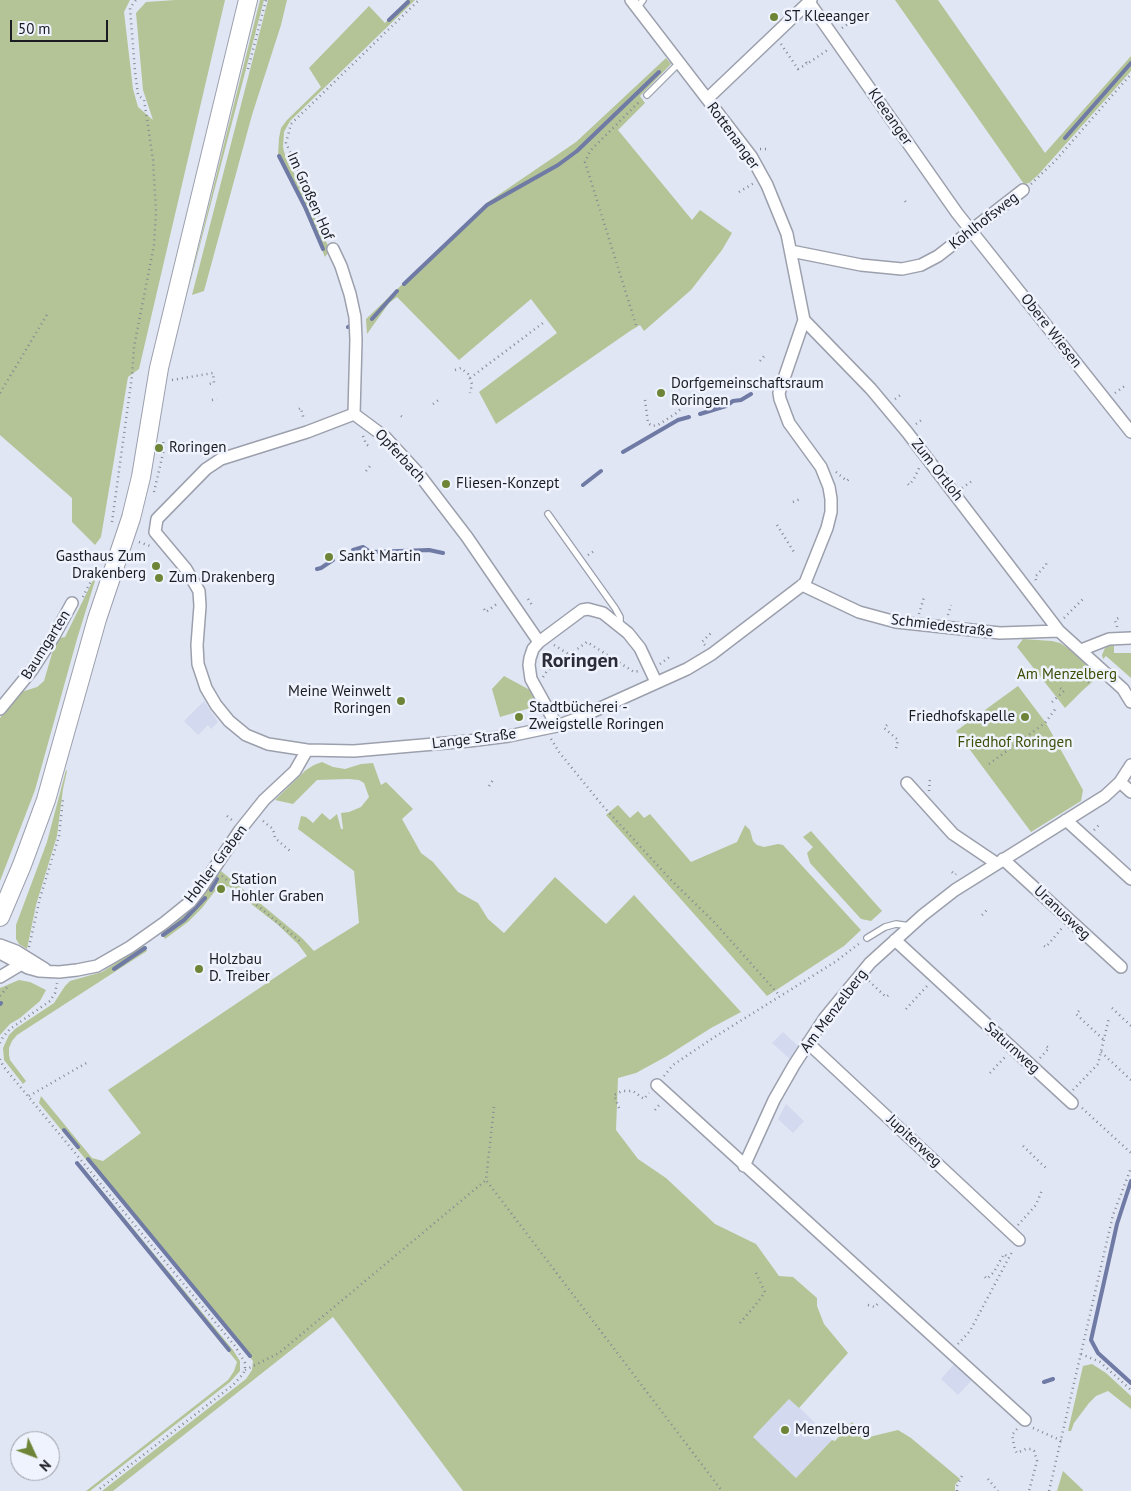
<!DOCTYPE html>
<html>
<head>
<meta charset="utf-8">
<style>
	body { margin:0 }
	#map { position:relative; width:1131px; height:1491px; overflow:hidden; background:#e1e6f4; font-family:"PT Sans",sans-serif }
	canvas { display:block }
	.north { position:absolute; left:10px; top:1431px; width:50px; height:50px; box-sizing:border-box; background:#eff3fe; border:1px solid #9a9da6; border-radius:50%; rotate:133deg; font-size:14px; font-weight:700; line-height:20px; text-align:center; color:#1a1c21 }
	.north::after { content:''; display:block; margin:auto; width:18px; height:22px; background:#6e8436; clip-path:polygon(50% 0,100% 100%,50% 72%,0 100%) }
	.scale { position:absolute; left:10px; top:20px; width:98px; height:22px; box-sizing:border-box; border:2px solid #1a1c21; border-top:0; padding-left:6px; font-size:15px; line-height:18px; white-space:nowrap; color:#1a1c21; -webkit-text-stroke:4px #eff3fe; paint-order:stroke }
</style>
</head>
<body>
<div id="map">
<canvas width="1131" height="1491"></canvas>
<div class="north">N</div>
<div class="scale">50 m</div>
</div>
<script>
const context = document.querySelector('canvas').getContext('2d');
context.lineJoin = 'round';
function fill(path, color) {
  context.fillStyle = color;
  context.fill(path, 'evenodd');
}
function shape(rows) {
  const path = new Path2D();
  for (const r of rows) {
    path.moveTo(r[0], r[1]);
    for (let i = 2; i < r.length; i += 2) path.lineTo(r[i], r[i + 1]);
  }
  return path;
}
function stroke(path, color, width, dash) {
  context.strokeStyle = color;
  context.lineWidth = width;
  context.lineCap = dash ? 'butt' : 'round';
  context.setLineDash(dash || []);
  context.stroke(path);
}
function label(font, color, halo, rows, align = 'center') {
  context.font = font + ' "PT Sans",sans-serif';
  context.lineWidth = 5;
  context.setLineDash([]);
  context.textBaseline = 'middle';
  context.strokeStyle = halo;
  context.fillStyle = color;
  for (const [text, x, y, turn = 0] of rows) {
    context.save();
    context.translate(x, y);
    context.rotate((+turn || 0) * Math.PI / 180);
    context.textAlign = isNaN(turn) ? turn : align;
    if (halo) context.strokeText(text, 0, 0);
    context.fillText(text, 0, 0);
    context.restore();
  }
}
fill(shape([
	[204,701,218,722,211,729,208,725,198,735,184,721],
	[783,1032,798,1046,790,1059,772,1043],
	[786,1104,804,1121,793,1133,778,1119],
	[955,1363,973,1379,958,1395,941,1379],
	[790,1398,832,1440,796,1478,752,1437]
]), '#d3d9ee');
fill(shape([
	[0,0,130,0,124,12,133,89,138,107,153,120,143,90,136,13,146,2,175,0,225,0,139,369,128,377,101,537,95,545,72,522,72,498,0,435],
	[260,0,264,0,187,295,226,136],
	[268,0,287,0,281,25,252,115,204,291,192,295],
	[407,0,415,0,290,121,284,132,283,146,284,152,330,250,325,257,291,179,278,156,279,138,281,128,287,120,321,87,309,68,369,6,385,23],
	[895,0,938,0,1045,153,1131,56,1131,71,1038,175,1029,183,1024,184],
	[666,58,671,64,640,96,645,103,618,130,692,220,700,210,732,233,722,250,691,290,644,331,640,325,630,331,496,424,479,392,557,333,531,299,459,360,397,297,389,303,367,334,366,319,488,202,576,142],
	[99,568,77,639,35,790,0,881,0,718,21,692,37,687,44,681,53,650,60,638,65,637],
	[1023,639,1052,641,1060,643,1069,649,1099,676,1083,690,1065,708,1017,647],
	[1114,644,1114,653,1131,653,1131,678,1106,656,1103,659,1102,655,1105,648],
	[504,676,530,690,537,706,500,717,492,689],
	[1018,686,1046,723,1083,790,1081,801,1031,832,956,731],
	[322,762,333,767,345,769,361,764,373,763,381,785,386,782,413,809,402,819,421,853,433,862,458,892,478,903,488,919,504,933,555,877,606,924,634,895,741,1012,711,1028,667,1056,636,1073,618,1078,616,1130,638,1159,666,1178,715,1224,756,1244,779,1276,793,1277,817,1298,817,1306,824,1324,848,1353,799,1408,789,1399,753,1437,796,1478,832,1440,835,1441,852,1422,869,1437,898,1430,911,1438,960,1479,955,1485,955,1491,463,1491,333,1317,113,1491,102,1491,246,1379,252,1370,253,1361,39,1103,41,1096,92,1158,103,1161,141,1133,108,1090,307,956,298,944,277,924,228,886,220,895,215,891,202,908,188,922,165,939,162,933,191,910,221,871,302,938,314,951,359,923,354,871,298,829,301,816,306,817,313,823,322,813,330,820,337,814,341,829,343,829,341,813,349,812,361,807,369,797,364,783,359,780,348,779,317,780,293,804,275,800,306,770,314,765],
	[66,770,67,771,63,789,57,836,36,905,27,949,19,944,16,939,16,925,47,842],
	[618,805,630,818,638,811,644,818,650,814,691,862,737,842,745,825,750,830,753,841,757,845,764,847,778,844,783,845,861,930,844,946,767,996,606,815],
	[811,831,882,911,871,921,861,919,810,863,807,853,813,847,803,837],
	[144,945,147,951,17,1035,12,1041,9,1048,9,1055,10,1060,26,1081,23,1084,4,1060,3,1048,9,1035,15,1029,54,1003,65,986,70,981,102,972],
	[19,980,30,982,46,990,40,1001,20,1018,10,1024,0,1035,0,988],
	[81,1165,233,1350,240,1361,240,1371,230,1382,90,1491,86,1491,228,1380,234,1371,237,1362,79,1167],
	[1092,1364,1106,1373,1131,1396,1131,1409,1108,1391,1096,1396,1089,1403,1074,1423,1071,1431,1068,1431,1083,1366],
	[1063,1471,1083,1490,1083,1491,1057,1491]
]), '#b4c496');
stroke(shape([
	[389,20,408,2],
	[1065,138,1131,63],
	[279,156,305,207,323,249],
	[404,284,487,205,558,165,577,151,659,72],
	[372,319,397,291],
	[348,327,350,326],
	[700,414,726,406,733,401,741,400,751,394],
	[623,452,678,420,689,417],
	[583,485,601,471],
	[353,550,363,547,370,552,429,550,443,553],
	[317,569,321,568,333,560],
	[211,890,217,879],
	[163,935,184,920,205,898],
	[114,969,145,948],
	[0,1004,1,1003],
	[64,1130,78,1147],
	[88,1159,250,1356],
	[77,1163,229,1350],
	[1131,1181,1117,1224,1091,1340,1098,1353,1131,1383],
	[1044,1382,1053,1379]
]), '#6f7aa5', 4);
const lane = shape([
	[637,8,643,0],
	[647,95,679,63],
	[548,514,615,608,620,617,620,626],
	[867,938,885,927,896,924,910,926]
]);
const street = shape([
	[809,2,957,213,1131,432],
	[707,99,811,0],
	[333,249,341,266,350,294,355,317,356,340,354,414],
	[791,251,861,265,902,269,921,265,938,256,1023,190],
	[804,320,871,389,907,432,1059,631,1123,689,1131,702],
	[802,585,859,612,896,622,1000,633,1059,631],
	[539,642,467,537,418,473,385,437,354,414,307,432,221,459,206,469,157,519,155,532,186,569,199,591,200,606,197,645,198,664,206,688,216,705,229,721,246,735,268,744,307,750,354,751,469,741,509,736,557,726,576,719,687,669,712,654,805,583,827,528,831,512,831,499,829,487,821,467,789,423,780,399,779,393,804,320,787,234,767,185,751,156,631,0],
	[1081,650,1109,639,1131,638],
	[0,709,32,670,54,636,72,603],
	[557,726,531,679,529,665,530,658,533,649,539,642,582,610,588,609,603,613,628,633,640,648,656,682],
	[1120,782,1131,792],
	[907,783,953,834,996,863],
	[1066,820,1131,879],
	[1003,859,1121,967],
	[895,940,1072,1103],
	[0,945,16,951,45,969],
	[0,953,28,968,39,971,59,972,77,970,97,966,130,947,164,923,190,902,201,888,240,830,264,800,295,771,307,750],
	[0,977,20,965],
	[808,1043,1019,1240],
	[657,1085,1025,1420],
	[744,1166,774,1100,794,1065,824,1019,870,963,923,915,955,890,1105,796,1120,782,1131,765]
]);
const primary = shape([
	[0,917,22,865,46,800,97,619,131,518,141,477,159,368,248,0]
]);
stroke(lane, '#9ca0ad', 8);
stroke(street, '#9ca0ad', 14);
stroke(primary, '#9ca0ad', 20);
stroke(shape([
	[842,28,861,15,860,14],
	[781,44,798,69,807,64],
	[806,62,807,64,829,49],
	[248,69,266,0],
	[760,149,768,149],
	[1031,184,1055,161,1131,74],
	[739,192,754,183],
	[905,201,908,205],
	[329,239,286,143,291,124,419,0],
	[636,325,585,162,590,151,640,101],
	[760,361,765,355],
	[455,370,461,368,468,374,472,384,470,393],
	[470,378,543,323],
	[172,380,213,373,214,383,209,384],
	[0,393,48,313],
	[1115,393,1126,385],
	[895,399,902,394],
	[212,400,217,399],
	[645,400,648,423,652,426,658,425,675,414,683,407],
	[433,404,440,399],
	[299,409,301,408,304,420],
	[401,416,404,418],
	[916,424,923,419],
	[363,436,366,444,370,447],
	[366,471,371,465],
	[836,472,847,481,849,479],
	[908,484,909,485,914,479,920,466],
	[962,488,972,481],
	[154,492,164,449,163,441],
	[793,502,800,499],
	[112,522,132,376,134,347,154,245,156,212,153,160,147,119,144,100,138,95,135,71,130,8,136,0],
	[777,525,794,552],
	[139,542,150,546],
	[588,555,594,551],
	[1036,580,1035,577,1046,565,1047,560],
	[83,597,96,571],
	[528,599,532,605],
	[484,609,486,612,498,603],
	[919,614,924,597],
	[948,615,951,605],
	[1064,618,1084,598],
	[1117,627,1115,620,1120,617],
	[554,645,570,655],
	[705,645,702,642,711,633],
	[660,664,672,655],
	[543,677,547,671,587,642,634,672,639,671],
	[1088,682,1091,684],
	[1052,702,1064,691,1060,688],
	[887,725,884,728,898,740,896,749],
	[551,739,559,752,602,805,672,881,715,923,780,996],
	[989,764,1045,723,1056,708],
	[489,786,493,780],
	[929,791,930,778],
	[227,816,233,821],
	[263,821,273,829,275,838,290,851],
	[1094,830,1099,825,1100,825],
	[952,872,955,875,956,874],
	[222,876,301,942],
	[982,915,989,908],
	[1044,946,1046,947,1062,928],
	[29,947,40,898,59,836,63,799],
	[869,981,886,997,889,995],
	[0,996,8,986],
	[1112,1008,1131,1026],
	[906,1009,927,986],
	[1079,1011,1076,1014,1104,1040],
	[0,1043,3,1037,10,1029,50,1001,55,993,57,983],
	[1101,1052,1131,1080],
	[1040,1058,1049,1048,1046,1046],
	[0,1059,3,1066,235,1346,245,1363,245,1370,243,1374,233,1385,97,1491],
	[990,1073,1005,1057],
	[664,1076,673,1065,713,1038,835,962,860,943],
	[1073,1090,1098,1064,1109,1018],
	[29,1096,88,1062],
	[494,1107,486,1180,722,1491],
	[619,1108,614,1095,622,1091,633,1091,644,1099,649,1093],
	[1082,1108,1131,1153],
	[655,1110,660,1104],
	[1023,1146,1048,1170],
	[1018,1225,1036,1205,1042,1190],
	[985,1277,987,1279,994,1272,1004,1254,1009,1258],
	[868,1305,875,1307,879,1302],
	[740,1323,757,1303,765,1292,755,1271],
	[958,1344,970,1331,1013,1250],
	[1081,1354,1100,1362,1131,1390],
	[245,1370,279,1353,486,1180],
	[1033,1428,1062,1441],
	[1017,1429,1012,1435,1015,1450,1017,1453,1026,1449,1032,1449,1034,1451,1037,1461,1029,1491],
	[988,1479,998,1491],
	[957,1491,957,1486,962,1476],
	[1049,1491,1113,1215,1131,1168]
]), '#868993', 2.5, [1, 4]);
stroke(lane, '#fff', 5.5);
stroke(street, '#fff', 11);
stroke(primary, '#fff', 18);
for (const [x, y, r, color] of [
	[774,17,5,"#6e8436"],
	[661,393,5,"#6e8436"],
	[159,448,5,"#6e8436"],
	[446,484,5,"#6e8436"],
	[329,557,5,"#6e8436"],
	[156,566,5,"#6e8436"],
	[159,578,5,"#6e8436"],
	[401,701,5,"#6e8436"],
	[519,717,5,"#6e8436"],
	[1025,717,5,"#6e8436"],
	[221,889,5,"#6e8436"],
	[199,969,5,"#6e8436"],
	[785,1430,5,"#6e8436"]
]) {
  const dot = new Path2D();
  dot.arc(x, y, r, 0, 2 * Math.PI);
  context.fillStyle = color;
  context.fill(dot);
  stroke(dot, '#eff3fe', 2);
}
label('15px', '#1a1c21', '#eff3fe', [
	["ST Kleeanger",784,17],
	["Dorfgemeinschaftsraum",671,384],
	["Roringen",671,401],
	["Roringen",169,448],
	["Fliesen-Konzept",456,484],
	["Gasthaus Zum",146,557,"right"],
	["Drakenberg",146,574,"right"],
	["Sankt Martin",339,557],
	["Zum Drakenberg",169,578],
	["Meine Weinwelt",391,692,"right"],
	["Roringen",391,709,"right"],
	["Stadtbücherei -",529,708],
	["Zweigstelle Roringen",529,725],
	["Friedhofskapelle",1015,717,"right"],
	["Station",231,880],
	["Hohler Graben",231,897],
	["Holzbau",209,960],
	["D. Treiber",209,977],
	["Menzelberg",795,1430]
], 'left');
label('15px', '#1a1c21', '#eff3fe', [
	["Kleeanger",890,117,55],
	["Rottenanger",733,136,54],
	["Im Großen Hof",310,196,66],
	["Kohlhofsweg",984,221,-38],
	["Obere Wiesen",1051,331,52],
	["Opferbach",400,456,47],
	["Zum Ortloh",937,470,52],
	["Schmiedestraße",942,626,7],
	["Baumgarten",46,645,-58],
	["Lange Straße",474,739,-7],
	["Hohler Graben",216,864,-53],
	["Uranusweg",1062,913,43],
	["Am Menzelberg",834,1011,-53],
	["Saturnweg",1012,1048,42],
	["Jupiterweg",914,1141,43]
]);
label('15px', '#3c4d04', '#eff3fe', [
	["Am Menzelberg",1067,675],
	["Friedhof Roringen",1015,743]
]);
label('bold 20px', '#2b2e38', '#eff3fe', [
	["Roringen",580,661]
]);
</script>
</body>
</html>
